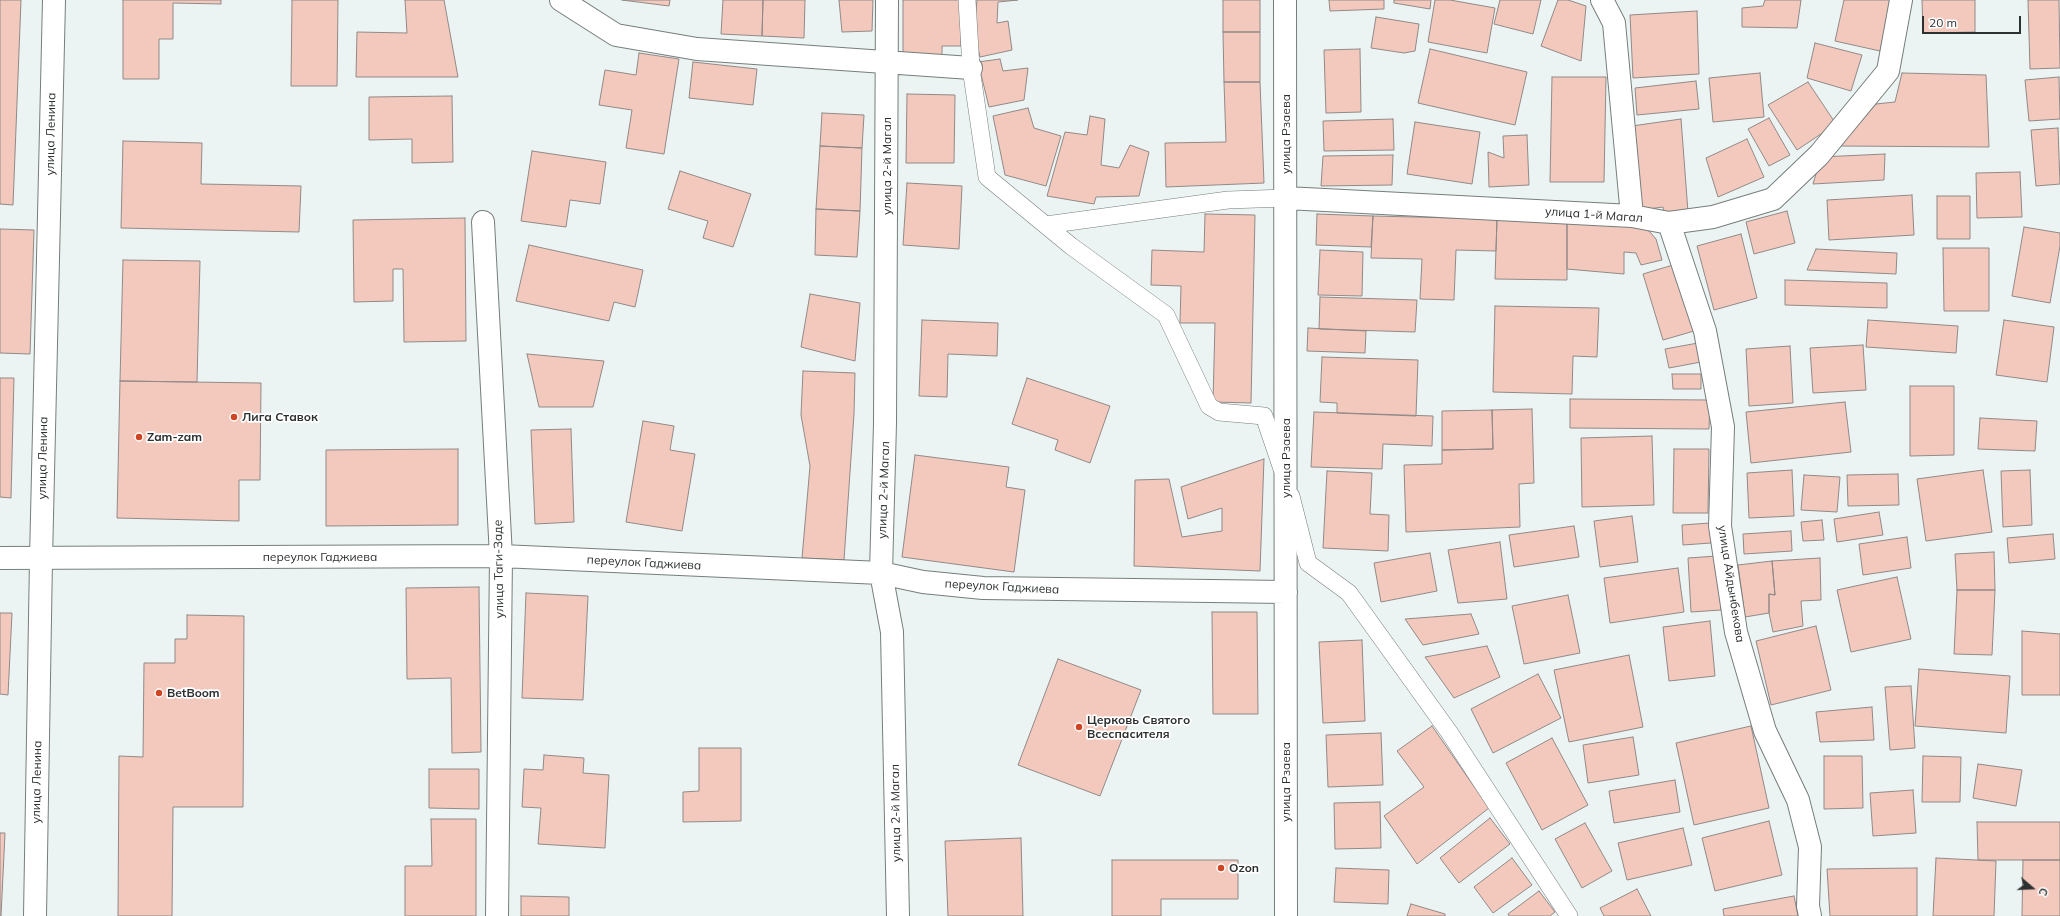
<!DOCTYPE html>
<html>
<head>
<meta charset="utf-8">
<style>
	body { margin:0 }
	#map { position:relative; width:2060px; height:916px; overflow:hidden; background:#ebf4f2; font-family:Mulish,sans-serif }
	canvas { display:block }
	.north { position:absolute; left:2012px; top:868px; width:40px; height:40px; -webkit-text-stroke:3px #fff; paint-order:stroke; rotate:109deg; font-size:11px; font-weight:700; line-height:16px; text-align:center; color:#2d3030 }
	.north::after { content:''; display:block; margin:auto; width:14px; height:18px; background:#2d3030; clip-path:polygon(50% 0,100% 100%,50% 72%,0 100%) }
	.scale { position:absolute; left:1922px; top:16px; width:99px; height:18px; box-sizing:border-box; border:2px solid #2d3030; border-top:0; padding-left:5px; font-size:12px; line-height:14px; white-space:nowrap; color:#2d3030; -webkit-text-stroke:3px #fff; paint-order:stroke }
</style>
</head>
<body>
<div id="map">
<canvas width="2060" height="916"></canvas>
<div class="north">С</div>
<div class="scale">20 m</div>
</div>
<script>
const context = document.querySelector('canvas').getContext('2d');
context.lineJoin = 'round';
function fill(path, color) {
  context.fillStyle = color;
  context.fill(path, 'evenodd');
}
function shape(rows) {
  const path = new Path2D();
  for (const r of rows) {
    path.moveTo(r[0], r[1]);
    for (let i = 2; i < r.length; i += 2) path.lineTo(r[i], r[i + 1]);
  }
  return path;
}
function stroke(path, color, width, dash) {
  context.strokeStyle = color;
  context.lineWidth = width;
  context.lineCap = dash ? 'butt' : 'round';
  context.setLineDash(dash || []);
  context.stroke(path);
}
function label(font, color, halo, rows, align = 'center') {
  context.font = font + ' Mulish,sans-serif';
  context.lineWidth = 3.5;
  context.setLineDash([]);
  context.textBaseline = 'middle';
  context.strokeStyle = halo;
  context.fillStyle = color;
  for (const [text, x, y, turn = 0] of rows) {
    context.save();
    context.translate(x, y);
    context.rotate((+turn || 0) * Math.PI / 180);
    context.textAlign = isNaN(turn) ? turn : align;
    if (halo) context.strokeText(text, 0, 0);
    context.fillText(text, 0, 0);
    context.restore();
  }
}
const building = shape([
	[0,0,21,0,13,205,0,204,0,0],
	[123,0,221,0,221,4,173,3,173,39,159,39,159,79,123,79,123,0],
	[292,0,338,0,337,86,291,86,292,0],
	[405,0,444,0,458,77,356,77,357,32,407,33,405,0],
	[622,0,670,0,669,6,622,0],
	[723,0,763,0,762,36,721,34,723,0],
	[763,0,805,0,804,38,762,36,763,0],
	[839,0,873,0,872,31,842,32,839,0],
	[903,0,960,0,961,46,942,46,942,56,903,57,903,0],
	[977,0,1018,0,998,2,997,23,1008,21,1012,50,980,57,974,28,977,0],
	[1223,0,1260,0,1260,32,1223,32,1223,0],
	[1329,0,1384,0,1384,9,1330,11,1329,0],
	[1394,0,1431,0,1430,9,1394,3,1394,0],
	[1435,0,1450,0,1495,8,1487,53,1428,42,1435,0],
	[1500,0,1541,0,1533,34,1494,24,1500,0],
	[1558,0,1568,0,1586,6,1581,61,1541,46,1558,0],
	[1765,0,1801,0,1797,28,1742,27,1742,8,1763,6,1765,0],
	[1844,0,1891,0,1880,51,1835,41,1844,0],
	[1922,0,1975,0,1975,32,1923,33,1922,0],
	[2028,0,2059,0,2060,68,2030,69,2028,0],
	[1697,11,1699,74,1633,78,1630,15,1697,11],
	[1376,17,1419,24,1415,51,1404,53,1371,48,1376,17],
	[1223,32,1260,32,1260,82,1224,82,1223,32],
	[1815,43,1862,55,1851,91,1807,78,1815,43],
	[1360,49,1361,112,1326,113,1324,50,1360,49],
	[1430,49,1527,72,1515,125,1418,103,1430,49],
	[639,53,679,59,664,154,626,148,632,110,599,105,605,70,636,75,639,53],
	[1000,59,1003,71,1028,68,1024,100,989,107,978,62,1000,59],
	[693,62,757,69,753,105,689,98,693,62],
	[1760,73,1764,117,1713,122,1709,78,1760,73],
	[1902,73,1986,75,1989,147,1840,146,1876,104,1895,102,1902,73],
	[1552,77,1606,77,1604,182,1550,182,1552,77],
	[2059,77,2060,119,2029,121,2025,80,2059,77],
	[1696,81,1699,109,1637,115,1635,88,1696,81],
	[1224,82,1260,82,1264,183,1166,187,1165,143,1226,142,1224,82],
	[1808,82,1836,124,1797,150,1768,105,1808,82],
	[907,94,955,95,954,163,906,163,907,94],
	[452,96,453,162,412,163,412,139,369,140,369,97,452,96],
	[1028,108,1034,128,1061,136,1046,186,1005,175,993,116,1028,108],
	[822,113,864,115,862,148,820,146,822,113],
	[1090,116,1105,119,1101,165,1119,168,1130,145,1149,152,1139,196,1096,197,1094,204,1047,196,1065,132,1087,135,1090,116],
	[1769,118,1790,155,1769,166,1748,129,1769,118],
	[1393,119,1394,150,1324,151,1323,121,1393,119],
	[1681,119,1688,212,1664,214,1663,207,1640,210,1632,126,1681,119],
	[1415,122,1480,132,1472,184,1407,174,1415,122],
	[2058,128,2060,184,2036,186,2031,130,2058,128],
	[1527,135,1529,185,1489,187,1488,152,1504,158,1503,136,1527,135],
	[1747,139,1764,177,1718,197,1706,158,1747,139],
	[123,141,202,143,201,184,301,186,299,232,121,228,123,141],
	[820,146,862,148,860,211,816,209,820,146],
	[532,151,606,162,600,204,570,200,566,227,521,221,532,151],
	[1885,154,1884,180,1813,184,1821,157,1885,154],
	[1393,155,1392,185,1321,186,1323,156,1393,155],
	[680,171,751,194,733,247,703,238,708,221,668,209,680,171],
	[2020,172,2022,217,1977,218,1976,173,2020,172],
	[907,183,962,186,959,249,903,245,907,183],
	[1912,195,1914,235,1829,240,1827,200,1912,195],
	[1937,196,1970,196,1970,239,1937,239,1937,196],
	[816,209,860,211,857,257,815,255,816,209],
	[1787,211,1795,243,1754,254,1746,222,1787,211],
	[1205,214,1255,215,1251,403,1213,402,1215,323,1180,323,1181,286,1151,285,1152,250,1204,252,1205,214],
	[1317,214,1373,216,1371,247,1316,245,1317,214],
	[1373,216,1497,219,1496,251,1456,250,1454,300,1420,299,1422,259,1371,258,1373,216],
	[465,218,466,341,404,342,403,269,393,269,393,301,354,302,353,220,465,218],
	[1497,219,1567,222,1567,280,1495,279,1497,219],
	[1567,222,1640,226,1649,231,1656,239,1662,260,1641,265,1636,253,1624,252,1624,274,1567,269,1567,222],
	[2024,227,2060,233,2060,246,2050,303,2012,296,2024,227],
	[0,229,34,230,30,354,0,353,0,229],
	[1741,234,1757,298,1714,310,1697,246,1741,234],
	[529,245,643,270,635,307,614,302,609,321,516,301,529,245],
	[1943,248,1989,248,1989,311,1944,311,1943,248],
	[1816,249,1897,253,1896,274,1807,270,1816,249],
	[1320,250,1363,252,1362,296,1318,295,1320,250],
	[123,260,200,261,197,382,120,381,123,260],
	[1673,265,1694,331,1663,340,1643,274,1673,265],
	[1785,280,1887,283,1887,308,1785,305,1785,280],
	[810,294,860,303,855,361,801,347,810,294],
	[1320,297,1417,300,1415,332,1319,329,1320,297],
	[1495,306,1599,308,1597,357,1573,356,1572,394,1493,392,1495,306],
	[922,320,998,323,997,356,948,354,947,397,919,396,922,320],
	[1868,320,1958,326,1956,353,1866,347,1868,320],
	[2004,320,2054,327,2047,382,1996,375,2004,320],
	[1308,328,1366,331,1365,353,1307,351,1308,328],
	[1698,343,1701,362,1669,368,1665,349,1698,343],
	[1863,345,1866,390,1813,393,1810,348,1863,345],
	[1790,346,1793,403,1749,406,1746,349,1790,346],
	[527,354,604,361,593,407,539,407,527,354],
	[1322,357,1418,360,1416,416,1337,413,1337,403,1320,402,1322,357],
	[803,371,855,373,854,414,844,560,802,558,810,466,801,415,803,371],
	[1672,374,1701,374,1701,389,1673,389,1672,374],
	[0,378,14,378,11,498,0,497,0,378],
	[1027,378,1110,406,1090,463,1055,450,1058,440,1012,424,1027,378],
	[120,381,261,383,260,480,239,480,239,521,117,518,120,381],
	[1910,386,1954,386,1954,455,1910,456,1910,386],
	[1570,399,1710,400,1709,429,1570,428,1570,399],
	[1845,402,1851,452,1751,463,1746,412,1845,402],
	[1532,409,1534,483,1519,484,1520,527,1406,532,1404,465,1442,464,1442,450,1493,449,1492,410,1532,409],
	[1492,410,1493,449,1442,450,1442,411,1492,410],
	[1314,412,1433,416,1432,446,1383,444,1382,469,1311,467,1314,412],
	[1980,418,2037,421,2035,451,1978,449,1980,418],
	[643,421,674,426,670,450,695,454,682,531,626,522,643,421],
	[571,429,574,522,535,524,531,430,571,429],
	[1652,436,1654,505,1582,507,1581,438,1652,436],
	[458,449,458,525,326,526,326,450,458,449],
	[1674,449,1709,449,1708,513,1673,513,1674,449],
	[915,455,1009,467,1006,487,1025,490,1014,572,902,557,915,455],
	[1264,459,1260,571,1134,566,1135,480,1169,479,1182,537,1222,531,1222,508,1188,519,1181,487,1264,459],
	[1792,470,1794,516,1749,518,1747,473,1792,470],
	[1983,470,1992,532,1926,541,1917,479,1983,470],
	[2030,470,2032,525,2003,527,2001,471,2030,470],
	[1327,471,1372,473,1370,514,1389,515,1388,551,1323,548,1327,471],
	[1898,474,1899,505,1848,506,1847,475,1898,474],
	[1804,475,1840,477,1837,512,1801,510,1804,475],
	[1879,512,1883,535,1837,542,1834,519,1879,512],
	[1632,516,1638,562,1600,567,1594,521,1632,516],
	[1822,520,1824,540,1803,541,1801,522,1822,520],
	[1710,523,1711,543,1683,545,1682,525,1710,523],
	[1574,526,1579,557,1514,567,1509,535,1574,526],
	[1791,531,1792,551,1744,554,1743,534,1791,531],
	[2053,534,2055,559,2009,563,2007,538,2053,534],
	[1907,537,1911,568,1863,575,1859,544,1907,537],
	[1500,542,1507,599,1458,603,1448,550,1500,542],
	[1994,552,1995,590,1957,590,1955,554,1994,552],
	[1430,553,1437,591,1381,602,1374,563,1430,553],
	[1717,556,1721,610,1691,612,1688,558,1717,556],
	[1820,558,1821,600,1801,601,1803,626,1773,632,1769,613,1769,594,1775,595,1772,561,1820,558],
	[1772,561,1775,595,1769,594,1769,613,1745,617,1738,565,1772,561],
	[1678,568,1684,612,1610,623,1604,578,1678,568],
	[1897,577,1911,639,1851,652,1837,590,1897,577],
	[479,587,481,752,452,753,451,678,407,679,406,588,479,587],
	[1957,590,1995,590,1992,655,1954,654,1957,590],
	[526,593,588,596,583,700,522,698,526,593],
	[1568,595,1580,653,1524,664,1512,606,1568,595],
	[1212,612,1257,612,1258,714,1213,714,1212,612],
	[0,613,12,613,8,695,0,694,0,613],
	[1471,614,1479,634,1423,645,1405,619,1471,614],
	[187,615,244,616,243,807,173,807,172,916,118,916,119,756,143,757,144,663,175,663,175,639,187,639,187,615],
	[1710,621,1715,676,1669,681,1663,627,1710,621],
	[1816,626,1831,690,1771,705,1756,641,1816,626],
	[2022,631,2060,634,2060,695,2022,695,2022,631],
	[1362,640,1365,721,1323,723,1319,642,1362,640],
	[1487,646,1500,677,1454,698,1425,657,1487,646],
	[1629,655,1643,727,1569,742,1554,670,1629,655],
	[1058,659,1141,690,1100,796,1018,765,1058,659],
	[1919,669,2010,676,2006,733,1915,726,1919,669],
	[1538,674,1561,718,1493,753,1471,709,1538,674],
	[1911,686,1915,748,1890,750,1885,687,1911,686],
	[1872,707,1874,740,1820,742,1816,712,1872,707],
	[1432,726,1489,808,1417,864,1384,816,1424,787,1397,751,1432,726],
	[1751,726,1769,808,1694,825,1676,743,1751,726],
	[1381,733,1383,785,1328,787,1326,735,1381,733],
	[1633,737,1639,775,1588,783,1583,745,1633,737],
	[1552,738,1588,805,1542,830,1506,763,1552,738],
	[699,748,741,748,741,821,683,822,683,792,699,791,699,748],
	[544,755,584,758,583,773,609,775,605,848,538,844,541,808,522,807,524,769,543,770,544,755],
	[1824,756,1862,756,1863,808,1824,809,1824,756],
	[1923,756,1961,757,1960,802,1922,802,1923,756],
	[1978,764,2022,770,2016,806,1973,798,1978,764],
	[429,769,479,769,479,809,429,808,429,769],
	[1675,780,1680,812,1614,823,1609,791,1675,780],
	[1913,790,1916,833,1873,836,1870,793,1913,790],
	[1380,802,1381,848,1335,849,1334,803,1380,802],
	[1490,818,1510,844,1459,883,1440,858,1490,818],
	[431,819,476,819,476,916,405,916,405,866,432,866,431,819],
	[1769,821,1782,875,1715,891,1702,838,1769,821],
	[1977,822,2060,822,2060,860,1978,860,1977,822],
	[1585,823,1612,871,1582,888,1555,839,1585,823],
	[1683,828,1692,865,1627,880,1618,843,1683,828],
	[0,833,5,833,1,916,0,916,0,833],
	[1021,838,1023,916,948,916,945,841,1021,838],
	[1512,858,1532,885,1493,913,1474,887,1512,858],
	[1936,858,1996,861,1994,916,1933,916,1936,858],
	[1112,860,1238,860,1238,899,1161,899,1161,916,1112,916,1112,860],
	[2023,860,2060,860,2060,916,2022,916,2023,860],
	[1336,868,1389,870,1388,904,1334,902,1336,868],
	[1917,868,1917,916,1830,916,1827,869,1917,868],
	[1637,889,1651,916,1604,916,1600,908,1637,889],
	[1539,891,1555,912,1550,916,1509,916,1508,914,1539,891],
	[521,896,569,897,569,916,521,916,521,896],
	[1794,896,1798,916,1724,916,1723,909,1794,896],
	[1411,904,1445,914,1445,916,1407,916,1411,904]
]);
fill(building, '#f3c9be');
stroke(building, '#918987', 1);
const service = shape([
	[967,0,971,68,987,177,1071,246,1166,315,1209,406,1219,412,1264,416,1282,469],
	[1046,225,1228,200,1286,198],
	[1291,496,1308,563,1349,593,1449,732,1569,916]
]);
const minor = shape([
	[561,0,616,35,697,49,971,68],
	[887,0,885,423,881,573,892,632,898,916],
	[1285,0,1286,916],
	[1602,0,1614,23,1632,216],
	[1286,198,1632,216,1669,223,1713,217,1773,199,1819,155,1888,71,1901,0],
	[483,222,501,556,497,916],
	[1669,223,1705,331,1723,427,1720,526,1736,632,1765,731,1798,800,1810,847,1808,906,1810,916],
	[0,558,501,556,881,573,923,582,983,588,1286,592]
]);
const tertiary = shape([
	[35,916,41,559,54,0]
]);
stroke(service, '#767e7c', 18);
stroke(minor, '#767e7c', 24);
stroke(tertiary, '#767e7c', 24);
stroke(service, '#fff', 17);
stroke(minor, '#fff', 22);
stroke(tertiary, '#fff', 22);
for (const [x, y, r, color] of [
	[234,417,4,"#cf4523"],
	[139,437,4,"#cf4523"],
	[159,693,4,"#cf4523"],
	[1079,727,4,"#cf4523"],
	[1221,868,4,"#cf4523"]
]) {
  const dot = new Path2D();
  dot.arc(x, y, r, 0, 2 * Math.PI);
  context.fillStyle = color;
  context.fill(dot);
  stroke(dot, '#fff', 1.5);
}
label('12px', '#2d3030', '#fff', [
	["улица Ленина",51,134,-89],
	["улица Рзаева",1286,134,-90],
	["улица 2-й Магал",887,166,-90],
	["улица 1-й Магал",1594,215,4],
	["улица Ленина",43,458,-89],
	["улица Рзаева",1286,458,-90],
	["улица 2-й Магал",884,490,-88],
	["переулок Гаджиева",320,557],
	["переулок Гаджиева",644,563,3],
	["улица Таги-Заде",499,569,-91],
	["улица Айдынбекова",1731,584,81],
	["переулок Гаджиева",1002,587,3],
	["улица Ленина",37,782,-89],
	["улица Рзаева",1286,782,-90],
	["улица 2-й Магал",896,813,-91]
]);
label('bold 12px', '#2d3030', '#fff', [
	["Лига Ставок",242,417],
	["Zam-zam",147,437],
	["BetBoom",167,693],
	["Церковь Святого",1087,720],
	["Всеспасителя",1087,734],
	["Ozon",1229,868]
], 'left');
</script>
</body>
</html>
